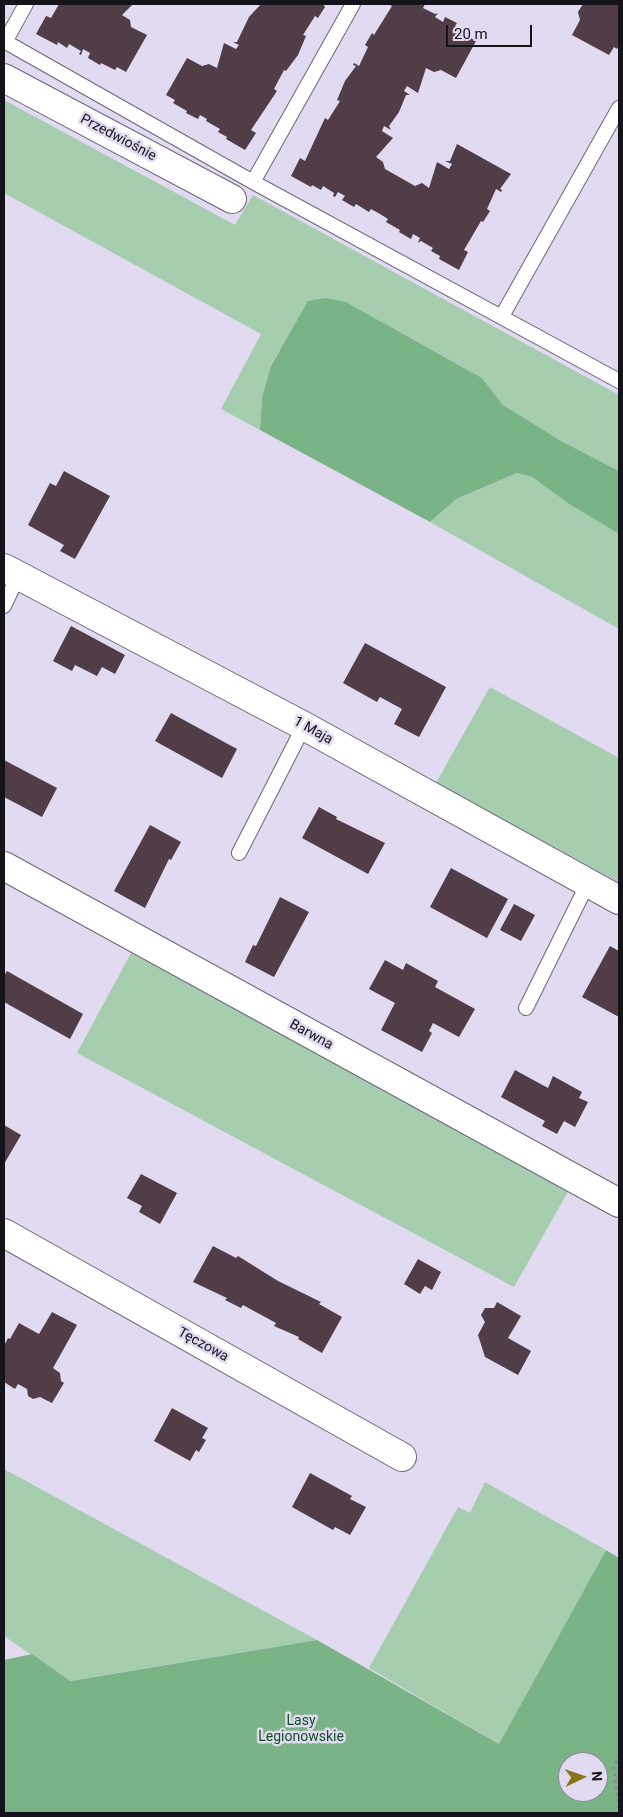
<!DOCTYPE html>
<html>
<head>
<meta charset="utf-8">
<style>
	body { margin:0 }
	#map { position:relative; width:623px; height:1817px; overflow:hidden; background:#e1daf0; font-family:Roboto,sans-serif }
	canvas { display:block }
	.frame { position:absolute; inset:0; border:5px solid #15131a; pointer-events:none }
	.north { position:absolute; left:558px; top:1752px; width:50px; height:50px; box-sizing:border-box; background:#e1daf0; border:1px solid #8f8a9a; border-radius:50%; rotate:87deg; font-size:14px; font-weight:700; line-height:20px; text-align:center; color:#15131a }
	.north::after { content:''; display:block; margin:auto; width:18px; height:22px; background:#867518; clip-path:polygon(50% 0,100% 100%,50% 72%,0 100%) }
	.scale { position:absolute; left:446px; top:25px; width:86px; height:22px; box-sizing:border-box; border:2px solid #15131a; border-top:0; padding-left:6px; font-size:15px; line-height:18px; white-space:nowrap; color:#15131a; -webkit-text-stroke:4px #e1daf0; paint-order:stroke }
</style>
</head>
<body>
<div id="map">
<canvas width="623" height="1817"></canvas>
<div class="frame"></div>
<div class="north">N</div>
<div class="scale">20 m</div>
</div>
<script>
const context = document.querySelector('canvas').getContext('2d');
context.lineJoin = 'round';
function fill(path, color) {
  context.fillStyle = color;
  context.fill(path, 'evenodd');
}
function shape(rows) {
  const path = new Path2D();
  for (const r of rows) {
    path.moveTo(r[0], r[1]);
    for (let i = 2; i < r.length; i += 2) path.lineTo(r[i], r[i + 1]);
  }
  return path;
}
function stroke(path, color, width, dash) {
  context.strokeStyle = color;
  context.lineWidth = width;
  context.lineCap = dash ? 'butt' : 'round';
  context.setLineDash(dash || []);
  context.stroke(path);
}
function label(font, color, halo, rows, align = 'center') {
  context.font = font + ' Roboto,sans-serif';
  context.lineWidth = 5;
  context.setLineDash([]);
  context.textBaseline = 'middle';
  context.strokeStyle = halo;
  context.fillStyle = color;
  for (const [text, x, y, turn = 0] of rows) {
    context.save();
    context.translate(x, y);
    context.rotate((+turn || 0) * Math.PI / 180);
    context.textAlign = isNaN(turn) ? turn : align;
    if (halo) context.strokeText(text, 0, 0);
    context.fillText(text, 0, 0);
    context.restore();
  }
}
fill(shape([
	[4,100,235,225,253,195,619,395,619,471,563,442,503,405,482,378,346,302,326,298,278,353,271,366,262,397,260,430,221,409,261,334,4,193],
	[517,473,532,477,569,504,619,534,619,629,430,522,456,499],
	[490,687,619,758,619,882,436,783],
	[131,953,569,1190,514,1287,77,1053],
	[4,1469,317,1640,69,1681,4,1636],
	[485,1482,606,1550,499,1744,369,1668,458,1507,470,1513]
]), '#a6ceae');
fill(shape([
	[326,298,346,302,482,378,503,405,563,442,619,471,619,534,569,504,532,477,517,473,456,499,430,522,260,430,262,397,271,366,308,301],
	[606,1550,619,1558,619,1813,4,1813,4,1660,32,1654,70,1681,317,1640,499,1744],
	[568,1762,598,1762,598,1792,568,1792]
]), '#7ab386');
fill(shape([
	[59,4,133,4,122,15,130,20,131,27,147,35,126,72,117,67,115,70,101,63,100,65,88,58,90,53,83,49,81,55,79,54,81,51,69,44,67,48,58,42,57,45,36,34,46,16,51,18],
	[261,4,323,4,325,7,318,18,315,16,303,35,306,36,298,55,286,71,284,70,274,89,277,91,251,130,256,133,245,150,226,139,227,137,218,132,220,129,206,121,207,119,200,115,198,119,186,113,187,111,173,103,175,100,166,95,187,58,202,66,209,64,217,68,224,43,236,49,239,45,233,42,237,42,249,17],
	[388,4,425,4,423,8,435,14,438,13,435,17,443,22,445,17,457,23,455,26,469,33,467,36,476,41,456,78,441,70,434,72,426,68,418,93,407,86,404,91,410,95,406,95,399,112,389,126,391,130,384,126,382,131,393,138,376,157,383,162,385,169,415,186,422,183,429,188,437,162,449,169,452,164,445,161,450,161,457,144,511,174,500,189,502,190,501,192,496,189,487,209,490,211,483,222,481,221,464,250,468,252,459,270,439,259,440,256,431,251,433,248,421,241,418,243,420,238,413,234,411,239,399,232,400,230,386,222,388,219,380,214,371,209,369,212,356,204,354,207,342,200,345,196,338,192,335,197,333,196,334,193,323,186,321,190,312,185,311,187,291,176,300,158,305,161,325,118,328,120,340,101,337,100,345,81,356,66,353,65,354,63,359,66,368,47,365,45,372,33,374,35,392,6],
	[583,4,619,4,619,45,617,49,614,47,609,55,572,35,580,20,578,12],
	[64,471,110,496,75,559,60,551,64,545,28,525,50,483,56,486],
	[71,626,125,655,115,674,102,667,97,676,75,665,72,671,53,661],
	[365,643,446,687,419,737,394,724,402,709,380,697,377,702,343,683],
	[171,713,237,749,222,778,155,741],
	[4,760,57,788,42,817,4,797],
	[319,807,337,817,336,819,385,843,368,874,302,838],
	[150,825,181,842,171,860,169,859,145,908,114,891],
	[451,868,508,899,487,938,430,907],
	[280,897,309,912,274,977,245,962,253,945,256,946],
	[514,904,535,915,521,941,500,930],
	[610,946,619,951,619,1017,582,997],
	[385,960,403,970,406,963,438,981,435,987,475,1009,459,1037,433,1023,429,1031,432,1033,422,1052,381,1030,395,1003,369,989],
	[7,971,83,1014,70,1039,4,1002,4,976],
	[515,1070,548,1088,553,1076,582,1092,579,1098,588,1102,575,1127,564,1121,557,1134,542,1126,545,1121,501,1097],
	[4,1125,21,1135,4,1164],
	[141,1174,177,1193,160,1224,139,1212,142,1206,127,1198],
	[213,1246,236,1258,238,1256,278,1281,321,1302,319,1304,342,1317,322,1353,298,1339,299,1337,274,1326,276,1323,243,1305,241,1308,225,1300,227,1298,193,1282],
	[418,1259,441,1272,432,1290,425,1286,420,1294,404,1284],
	[497,1302,521,1316,508,1338,531,1351,518,1375,485,1357,478,1335,485,1322,481,1315,485,1308,494,1308],
	[52,1312,77,1325,53,1368,60,1373,61,1381,64,1383,52,1403,40,1397,33,1399,28,1396,27,1389,18,1384,15,1389,4,1382,4,1346,8,1338,10,1339,19,1323,39,1334],
	[172,1408,208,1428,202,1438,206,1440,199,1452,196,1450,190,1461,154,1441],
	[310,1473,352,1496,350,1499,366,1507,350,1535,335,1527,333,1530,292,1507]
]), '#503d47');
const service = shape([
	[4,41,253,182,619,381],
	[5,42,26,4],
	[253,182,353,4],
	[502,316,619,108],
	[4,606,18,576],
	[239,853,304,726],
	[526,1008,588,883]
]);
const minor = shape([
	[4,78,232,199],
	[4,568,304,726,619,900],
	[4,866,619,1203],
	[4,1233,402,1457]
]);
stroke(service, '#6b6578', 16);
stroke(minor, '#6b6578', 30);
stroke(shape([
	[619,1755,614,1768,619,1809]
]), '#8c8796', 3, [2.5, 4]);
stroke(service, '#fff', 14);
stroke(minor, '#fff', 28);
label('14px', '#15131a', '#e1daf0', [
	["Przedwiośnie",118,138,28],
	["1 Maja",313,731,29],
	["Barwna",311,1035,29],
	["Tęczowa",203,1345,29]
]);
label('14px', '#0e4f25', '#e1daf0', [
	["Lasy",301,1721],
	["Legionowskie",301,1737]
]);
</script>
</body>
</html>
